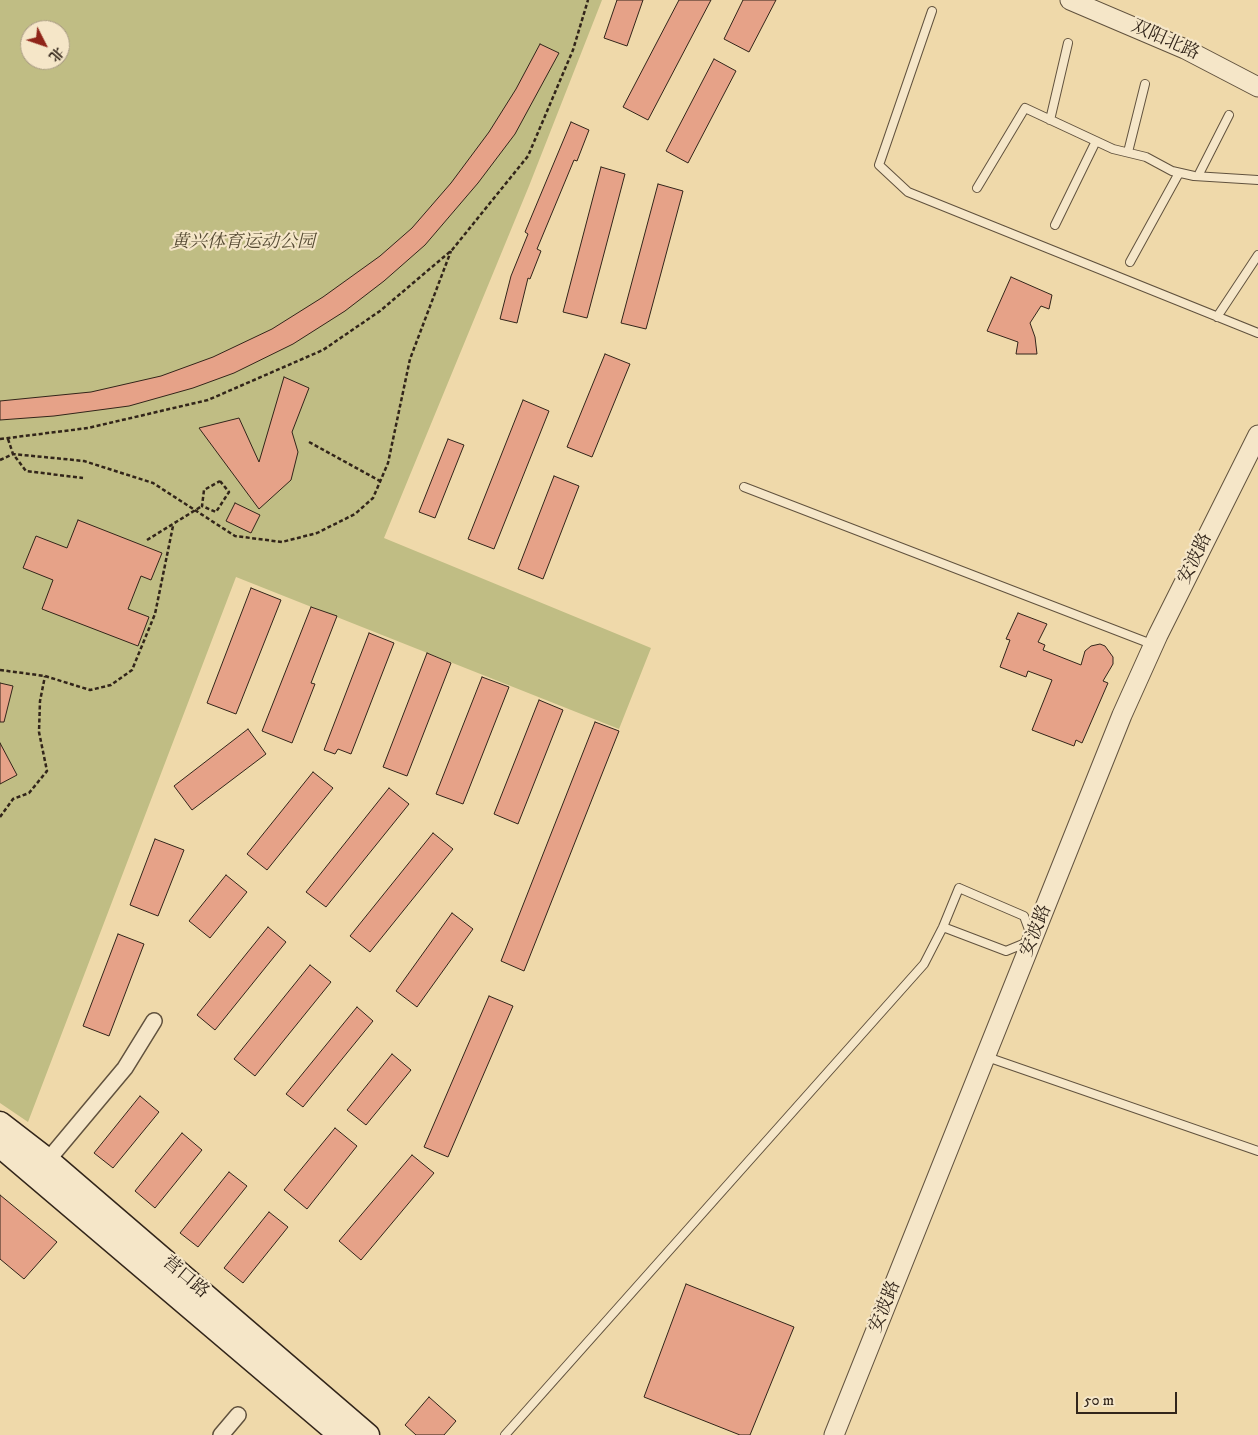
<!DOCTYPE html>
<html>
<head>
<meta charset="utf-8">
<style>
	body { margin:0 }
	#map { position:relative; width:1258px; height:1435px; overflow:hidden; background:#efd9aa; font-family:"IM FELL DW Pica","Noto Serif SC",serif }
	canvas { display:block }
	.north { position:absolute; left:20px; top:20px; width:50px; height:50px; box-sizing:border-box; background:#f5e6c8; border:1px solid #a79982; border-radius:50%; rotate:131deg; font-size:14px; font-weight:700; line-height:20px; text-align:center; color:#32251a }
	.north::after { content:''; display:block; margin:auto; width:18px; height:22px; background:#8f2418; clip-path:polygon(50% 0,100% 100%,50% 72%,0 100%) }
	.scale { position:absolute; left:1076px; top:1392px; width:101px; height:22px; box-sizing:border-box; border:2px solid #32251a; border-top:0; padding-left:6px; font-size:15px; line-height:18px; white-space:nowrap; color:#32251a; -webkit-text-stroke:4px #f5e6c8; paint-order:stroke }
</style>
</head>
<body>
<div id="map">
<canvas width="1258" height="1435"></canvas>
<div class="north">北</div>
<div class="scale">50 m</div>
</div>
<script>
const context = document.querySelector('canvas').getContext('2d');
context.lineJoin = 'round';
function fill(path, color) {
  context.fillStyle = color;
  context.fill(path, 'evenodd');
}
function shape(rows) {
  const path = new Path2D();
  for (const r of rows) {
    path.moveTo(r[0], r[1]);
    for (let i = 2; i < r.length; i += 2) path.lineTo(r[i], r[i + 1]);
  }
  return path;
}
function stroke(path, color, width, dash) {
  context.strokeStyle = color;
  context.lineWidth = width;
  context.lineCap = dash ? 'butt' : 'round';
  context.setLineDash(dash || []);
  context.stroke(path);
}
function label(font, color, halo, rows, align = 'center') {
  context.font = font + ' "IM FELL DW Pica","Noto Serif SC",serif';
  context.lineWidth = 4.5;
  context.setLineDash([]);
  context.textBaseline = 'middle';
  context.strokeStyle = halo;
  context.fillStyle = color;
  for (const [text, x, y, turn = 0] of rows) {
    context.save();
    context.translate(x, y);
    context.rotate((+turn || 0) * Math.PI / 180);
    context.textAlign = isNaN(turn) ? turn : align;
    if (halo) context.strokeText(text, 0, 0);
    context.fillText(text, 0, 0);
    context.restore();
  }
}
fill(shape([
	[0,0,602,0,529,186,384,538,651,648,619,729,236,577,28,1122,0,1103],
	[30,30,60,30,60,60,30,60]
]), '#c0bd84');
const building = shape([
	[617,0,643,0,627,46,604,38,617,0],
	[679,0,711,0,648,120,623,107,679,0],
	[743,0,776,0,749,52,724,39,743,0],
	[540,44,559,53,515,134,478,183,425,245,384,281,345,311,293,344,234,373,193,388,129,406,54,416,0,420,0,401,91,392,161,376,213,357,272,329,323,297,380,256,412,228,451,183,489,132,516,89,540,44],
	[714,59,736,71,688,163,666,151,714,59],
	[571,122,589,130,577,161,574,160,537,249,541,251,530,279,528,278,517,323,500,319,511,276,528,234,525,232,571,122],
	[601,167,625,174,587,318,563,312,601,167],
	[658,184,683,191,646,329,621,323,658,184],
	[1011,277,1052,295,1049,309,1041,306,1030,323,1035,337,1037,354,1016,354,1018,342,987,331,1011,277],
	[605,354,630,364,592,457,567,447,605,354],
	[284,377,309,388,292,432,298,452,291,480,259,509,199,428,239,418,259,462,284,377],
	[523,400,549,411,494,549,468,539,523,400],
	[448,439,464,445,435,518,419,512,448,439],
	[554,476,579,486,543,579,518,569,554,476],
	[235,503,260,515,251,533,226,521,235,503],
	[78,520,162,553,151,580,141,576,128,609,149,617,138,646,42,609,53,580,23,568,36,536,67,548,78,520],
	[251,588,281,600,236,714,207,703,251,588],
	[311,607,337,616,311,683,315,684,292,743,262,731,311,607],
	[1018,613,1047,624,1038,642,1045,645,1043,650,1081,665,1085,651,1091,646,1100,644,1105,646,1113,657,1113,664,1103,681,1108,683,1082,743,1076,740,1074,746,1032,730,1052,680,1028,671,1026,677,1000,667,1010,640,1006,639,1018,613],
	[369,633,394,643,351,754,338,749,335,754,324,750,369,633],
	[427,653,451,663,407,776,383,767,427,653],
	[482,677,509,687,463,804,436,794,482,677],
	[0,683,13,686,4,722,0,722,0,683],
	[539,700,563,710,518,824,494,814,539,700],
	[595,722,619,731,524,971,501,961,595,722],
	[248,729,266,754,192,810,174,786,248,729],
	[0,743,17,775,0,784,0,743],
	[313,772,333,788,267,870,247,854,313,772],
	[389,788,409,804,326,907,306,892,389,788],
	[433,833,453,849,370,952,350,936,433,833],
	[155,839,184,850,158,916,130,905,155,839],
	[226,875,247,892,210,938,189,921,226,875],
	[452,913,473,929,417,1007,396,991,452,913],
	[268,927,286,942,215,1030,197,1015,268,927],
	[118,934,144,944,109,1036,83,1026,118,934],
	[310,965,331,982,255,1076,234,1059,310,965],
	[489,996,513,1006,448,1157,424,1147,489,996],
	[357,1007,373,1021,303,1107,286,1094,357,1007],
	[392,1054,411,1070,366,1125,347,1110,392,1054],
	[140,1096,159,1112,113,1168,94,1153,140,1096],
	[335,1128,357,1146,307,1209,284,1190,335,1128],
	[182,1133,202,1150,155,1208,135,1191,182,1133],
	[412,1155,434,1173,361,1260,339,1241,412,1155],
	[229,1172,247,1186,198,1247,180,1233,229,1172],
	[0,1195,57,1242,24,1279,0,1259,0,1195],
	[269,1212,288,1227,243,1283,224,1268,269,1212],
	[686,1284,794,1327,750,1435,740,1435,644,1397,686,1284],
	[429,1397,456,1421,444,1435,416,1435,405,1425,429,1397]
]);
fill(building, '#e6a288');
stroke(building, '#32251a', 1);
const service = shape([
	[932,11,879,165,908,192,1258,333],
	[1050,120,1068,43],
	[1128,152,1145,84],
	[1198,176,1229,115],
	[977,188,1025,108,1113,149,1146,157,1172,171,1194,176,1258,180],
	[1055,225,1096,141],
	[1130,262,1179,173],
	[1217,317,1258,255],
	[744,487,1154,645],
	[943,927,1006,951,1028,942],
	[987,1057,1258,1151],
	[505,1435,924,964,943,927,959,888,1024,916,1031,935]
]);
const minor = shape([
	[48,1160,125,1068,154,1021],
	[221,1435,238,1415]
]);
const tertiary = shape([
	[1070,0,1185,49,1258,87],
	[834,1435,1122,715,1158,635,1258,435]
]);
const secondary = shape([
	[0,1123,48,1160,368,1435],
	[0,1146,340,1435]
]);
stroke(service, '#61523e', 10);
stroke(minor, '#61523e', 18);
stroke(tertiary, '#61523e', 21);
stroke(secondary, '#32251a', 25);
stroke(shape([
	[0,439,88,428,208,400,323,350,380,311,452,250,528,156,573,50,588,0],
	[8,439,13,454,26,471,83,478],
	[309,442,380,481],
	[0,460,13,454,84,461,153,483,235,536,282,542,317,533,355,514,373,498,388,463,410,359,451,251],
	[220,481,229,492,216,512,202,506,204,490,220,481],
	[147,540,202,506],
	[0,670,45,676,90,690,111,685,132,670,155,614,173,526],
	[0,817,13,799,29,793,47,771,39,732,40,701,45,676]
]), '#32251a', 2.5, [4, 2.5]);
stroke(service, '#f5e6c8', 8);
stroke(minor, '#f5e6c8', 15);
stroke(tertiary, '#f5e6c8', 19);
stroke(secondary, '#f5e6c8', 22);
label('18px', '#32251a', '#f5e6c8', [
	["双阳北路",1165,41,24],
	["安波路",1196,559,-64],
	["安波路",1037,931,-68],
	["营口路",185,1278,40],
	["安波路",886,1307,-68]
]);
label('italic 18px', '#564b34', '#f5e6c8', [
	["黄兴体育运动公园",243,243]
]);
</script>
</body>
</html>
